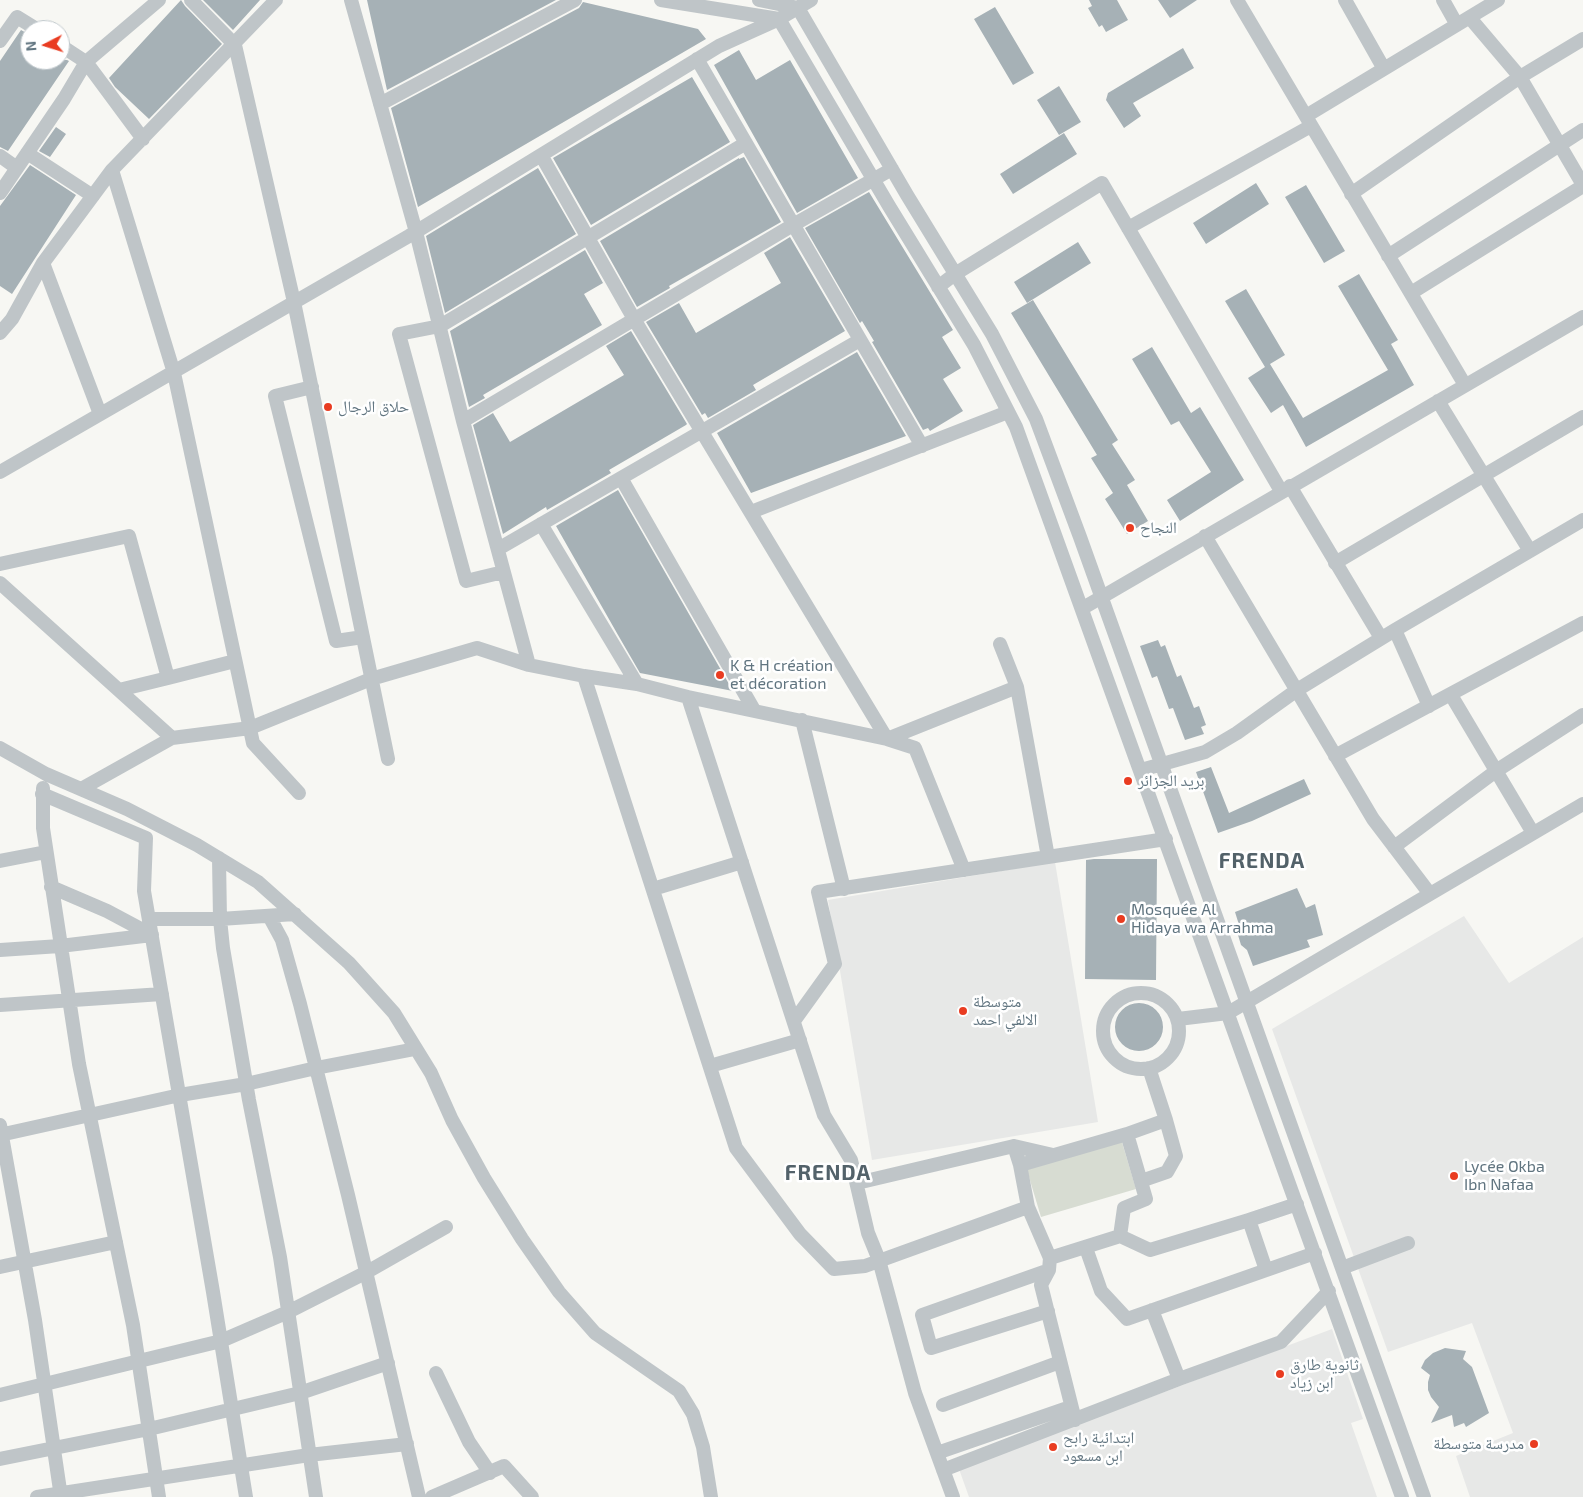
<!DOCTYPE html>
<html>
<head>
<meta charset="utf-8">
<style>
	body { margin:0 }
	#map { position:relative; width:1583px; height:1497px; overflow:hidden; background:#f7f7f3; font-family:"Exo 2",sans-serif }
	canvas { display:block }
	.north { position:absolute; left:20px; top:20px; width:50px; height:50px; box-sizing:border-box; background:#fff; border:1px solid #c0c8cc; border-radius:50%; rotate:265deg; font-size:14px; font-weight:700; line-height:20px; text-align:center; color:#617580 }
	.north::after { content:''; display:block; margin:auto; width:18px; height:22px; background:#e93c21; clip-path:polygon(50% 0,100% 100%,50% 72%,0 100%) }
</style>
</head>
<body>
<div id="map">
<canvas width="1583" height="1497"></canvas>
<div class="north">N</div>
</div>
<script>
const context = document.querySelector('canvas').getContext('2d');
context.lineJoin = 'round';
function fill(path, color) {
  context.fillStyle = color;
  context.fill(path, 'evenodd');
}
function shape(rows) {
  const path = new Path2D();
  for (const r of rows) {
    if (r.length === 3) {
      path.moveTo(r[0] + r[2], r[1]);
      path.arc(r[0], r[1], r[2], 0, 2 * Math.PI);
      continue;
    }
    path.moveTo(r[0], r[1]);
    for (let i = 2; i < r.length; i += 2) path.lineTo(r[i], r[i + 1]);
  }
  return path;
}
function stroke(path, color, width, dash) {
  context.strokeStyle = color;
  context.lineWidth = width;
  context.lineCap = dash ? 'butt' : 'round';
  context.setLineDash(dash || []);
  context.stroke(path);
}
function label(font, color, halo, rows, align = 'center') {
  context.font = font + ' "Exo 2","Noto Naskh Arabic",sans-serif';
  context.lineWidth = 5;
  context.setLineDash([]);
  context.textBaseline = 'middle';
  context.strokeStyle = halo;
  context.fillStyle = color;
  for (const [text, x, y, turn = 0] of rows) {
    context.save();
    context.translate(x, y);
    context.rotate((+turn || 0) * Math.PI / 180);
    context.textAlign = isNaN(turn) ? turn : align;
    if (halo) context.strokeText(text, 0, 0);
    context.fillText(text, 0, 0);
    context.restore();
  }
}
fill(shape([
	[1055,862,1098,1122,872,1160,828,900],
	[1464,916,1509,983,1583,937,1583,1497,1470,1497,1456,1456,1513,1433,1472,1323,1388,1352,1272,1029],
	[1332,1329,1363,1419,1351,1423,1377,1497,969,1497,959,1469]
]), '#e7e8e7');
fill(shape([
	[1121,1139,1136,1189,1041,1217,1026,1167]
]), '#d7dcd2');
fill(shape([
	[181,0,185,6,222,44,149,119,115,87,109,78],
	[203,0,260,0,233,30],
	[367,0,556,0,387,90],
	[1089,0,1117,0,1128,20,1106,32,1102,25,1099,27,1088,8,1092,6],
	[1158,0,1197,0,1170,18],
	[583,2,698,29,706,39,418,207,391,108,579,8],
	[995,7,1034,73,1013,85,974,19],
	[21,30,30,35,30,60,67,60,69,61,8,151,0,147,0,61],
	[1183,48,1194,68,1133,103,1141,116,1124,128,1106,100,1108,93],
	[739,50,756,80,790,60,858,178,797,213,714,65],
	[692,77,730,142,591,225,553,158],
	[1059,86,1081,122,1059,135,1037,100],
	[56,127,66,134,50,157,39,151],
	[1064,133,1077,154,1013,194,1000,174],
	[744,157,781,222,669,286,670,288,637,307,600,241,739,158,739,159],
	[30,165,76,195,12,294,0,286,0,206],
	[538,168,576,234,445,313,426,236],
	[1256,183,1269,204,1206,244,1193,223],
	[1306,185,1345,251,1324,263,1285,197],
	[869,192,953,330,942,337,961,368,943,379,963,411,930,431,928,428,923,430,872,342,874,341,862,321,860,323,805,228],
	[790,237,845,331,753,385,756,390,708,418,705,413,702,415,646,322,679,303,696,333,781,283,764,253],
	[1078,242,1091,263,1027,303,1014,282],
	[585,250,603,283,584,294,602,325,483,395,485,398,469,407,450,331],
	[1359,274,1398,340,1391,344,1414,385,1306,447,1283,405,1271,413,1248,378,1265,367,1225,301,1246,289,1285,355,1270,364,1303,418,1388,370,1338,286],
	[1033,300,1118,440,1112,444,1135,480,1127,485,1148,521,1127,534,1105,499,1113,493,1091,458,1097,455,1011,313],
	[631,331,687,424,686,425,609,470,611,473,547,510,546,507,503,534,473,425,493,413,510,442,624,375,606,346],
	[1152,347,1191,413,1200,407,1244,480,1180,521,1167,500,1211,472,1179,421,1171,425,1132,359],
	[857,352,906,436,751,493,717,433],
	[618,490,733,691,640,673,618,635,556,526],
	[1158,640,1161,647,1165,645,1177,677,1181,675,1194,708,1199,706,1206,725,1201,727,1204,734,1185,740,1173,708,1169,709,1157,676,1152,678,1140,646],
	[1211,767,1229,813,1304,779,1311,794,1252,821,1218,833,1196,772],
	[1094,859,1157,859,1156,980,1085,979,1086,860],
	[1297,888,1306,908,1315,904,1323,935,1307,940,1310,947,1253,966,1247,950,1241,945,1238,935,1240,928,1235,912],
	[1139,1027,24],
	[1445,1348,1466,1351,1463,1359,1472,1367,1489,1413,1466,1427,1464,1423,1454,1427,1452,1415,1431,1423,1439,1407,1431,1397,1428,1390,1428,1382,1430,1375,1421,1368,1425,1360,1433,1353]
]), '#a6b1b6');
stroke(shape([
	[191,0,235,45,294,302,388,759],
	[351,0,416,232,463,421,529,665],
	[661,0,779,19,889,206,974,345,1016,427,1402,1497],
	[759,0,798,8,907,195,992,334,1036,419,1080,537,1424,1497],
	[1237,0,1465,385],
	[1345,0,1384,69],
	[1443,0,1457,25],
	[1470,18,1520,77,1583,185],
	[0,41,17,17,38,30],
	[60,45,86,62,143,139],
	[697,59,922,446],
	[380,104,575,0],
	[1306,116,1498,0],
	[27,153,93,196],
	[541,155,634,319,887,739,915,748,964,870],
	[0,156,17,168],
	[112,170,174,373,253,743,299,793],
	[0,193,64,99,86,62,159,0],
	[1351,194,1520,77,1583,39],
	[1128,228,1311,126],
	[1388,256,1583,130],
	[43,263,100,414],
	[938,287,955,274,1102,183,1281,491],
	[1411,293,1583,186],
	[0,333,12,319,43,263,112,170,276,0],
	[312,387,275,396,336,641,363,637],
	[1438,401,1530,551],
	[463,421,793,225,892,169],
	[0,472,409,236,719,46,779,19,811,0],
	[621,478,754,710],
	[1290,486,1381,638],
	[751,512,1008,412],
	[541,524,637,684],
	[1205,536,1373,819,1430,894],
	[498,549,860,340],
	[1335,563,1583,417],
	[0,564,129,536,168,678,235,661],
	[504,574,495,574,466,581,399,334,440,326,746,143],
	[0,583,172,738],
	[1083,608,1583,317],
	[1395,630,1429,706],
	[1000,644,1017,687,1048,857],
	[584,676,736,1148,800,1234,834,1269,865,1266,1028,1207],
	[119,690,168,678],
	[1451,695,1533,833],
	[688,697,824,1115,851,1160,868,1233,879,1260,915,1393,953,1497],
	[802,720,844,889],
	[0,748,46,774,127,809,197,845,258,882,349,963,394,1013,431,1073,452,1120,484,1178,522,1239,559,1292,595,1333,679,1391,693,1414,703,1447,711,1497],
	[1335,756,1583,623],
	[1141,770,1205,752,1237,733,1297,690,1395,630,1583,520],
	[43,788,43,828,79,1064,133,1325,159,1497],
	[81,789,172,738,250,728,371,679,477,648,529,665,584,676,637,684,688,697,887,739,1017,687],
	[42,794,146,838,144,891,213,1292,246,1497],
	[1394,847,1496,771,1583,715],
	[219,858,220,919,223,948,249,1100,280,1257,316,1497],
	[0,861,46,852],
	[51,887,107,911,152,935],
	[653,889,742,862],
	[269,916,282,940,300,1004,348,1195,419,1497],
	[149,919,220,919,295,914],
	[0,950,60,946,152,935],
	[1141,1031,38],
	[0,1005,162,994],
	[1178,1019,1228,1013,1583,804],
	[794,1021,835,964,818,892,1166,839],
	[710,1066,800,1040],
	[0,1125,35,1320,61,1497],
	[0,1135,180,1095,246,1084,316,1068,415,1049],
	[1014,1146,1020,1165,1127,1134],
	[1020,1165,1028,1207,1050,1258],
	[1141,1181,1167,1172,1176,1156,1166,1120],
	[857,1183,1014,1146,1053,1155],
	[1120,1236,1124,1208,1146,1199,1127,1134,1166,1120,1149,1068],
	[1086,1248,1101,1291,1127,1319,1315,1253],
	[0,1267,116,1242],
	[1342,1268,1408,1243],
	[1266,1270,1249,1220,1297,1204],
	[1152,1310,1179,1379,1281,1342,1329,1291],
	[1048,1311,931,1348,922,1315,1049,1270],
	[436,1373,469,1442,490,1473],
	[0,1395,221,1341,288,1312,367,1272,446,1227],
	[943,1405,1060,1362],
	[1075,1420,1041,1285,1049,1270,1050,1258,1120,1236,1150,1250,1249,1220],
	[937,1453,1070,1407],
	[0,1459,149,1429,300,1393,388,1363],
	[943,1470,1179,1379],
	[37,1497,309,1455,407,1444],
	[432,1497,504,1466,532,1497]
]), '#bfc5c8', 14);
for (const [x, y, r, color] of [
	[328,407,5,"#e93c21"],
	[1130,528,5,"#e93c21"],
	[720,675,5,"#e93c21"],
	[1128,781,5,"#e93c21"],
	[1121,919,5,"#e93c21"],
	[963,1011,5,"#e93c21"],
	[1454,1176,5,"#e93c21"],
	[1280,1374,5,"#e93c21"],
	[1534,1444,5,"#e93c21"],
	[1053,1447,5,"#e93c21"]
]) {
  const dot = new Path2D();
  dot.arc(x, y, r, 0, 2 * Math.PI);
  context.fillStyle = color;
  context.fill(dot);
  stroke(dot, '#fff', 2);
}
label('16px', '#617580', '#fff', [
	["حلاق الرجال",338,407],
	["النجاح",1140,528],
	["K & H création",730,666],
	["et décoration",730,684],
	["بريد الجزائر",1138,781],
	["Mosquée Al",1131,910],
	["Hidaya wa Arrahma",1131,928],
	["متوسطة",973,1002],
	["الالفي احمد",973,1020],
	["Lycée Okba",1464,1167],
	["Ibn Nafaa",1464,1185],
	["ثانوية طارق",1290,1365],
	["ابن زياد",1290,1383],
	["ابتدائية رابح",1063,1438],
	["ابن مسعود",1063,1456],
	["مدرسة متوسطة",1524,1444,"right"]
], 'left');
context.letterSpacing = '1px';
label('bold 21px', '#53626a', '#fff', [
	["FRENDA",1262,861],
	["FRENDA",828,1173]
]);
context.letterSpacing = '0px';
</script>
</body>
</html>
